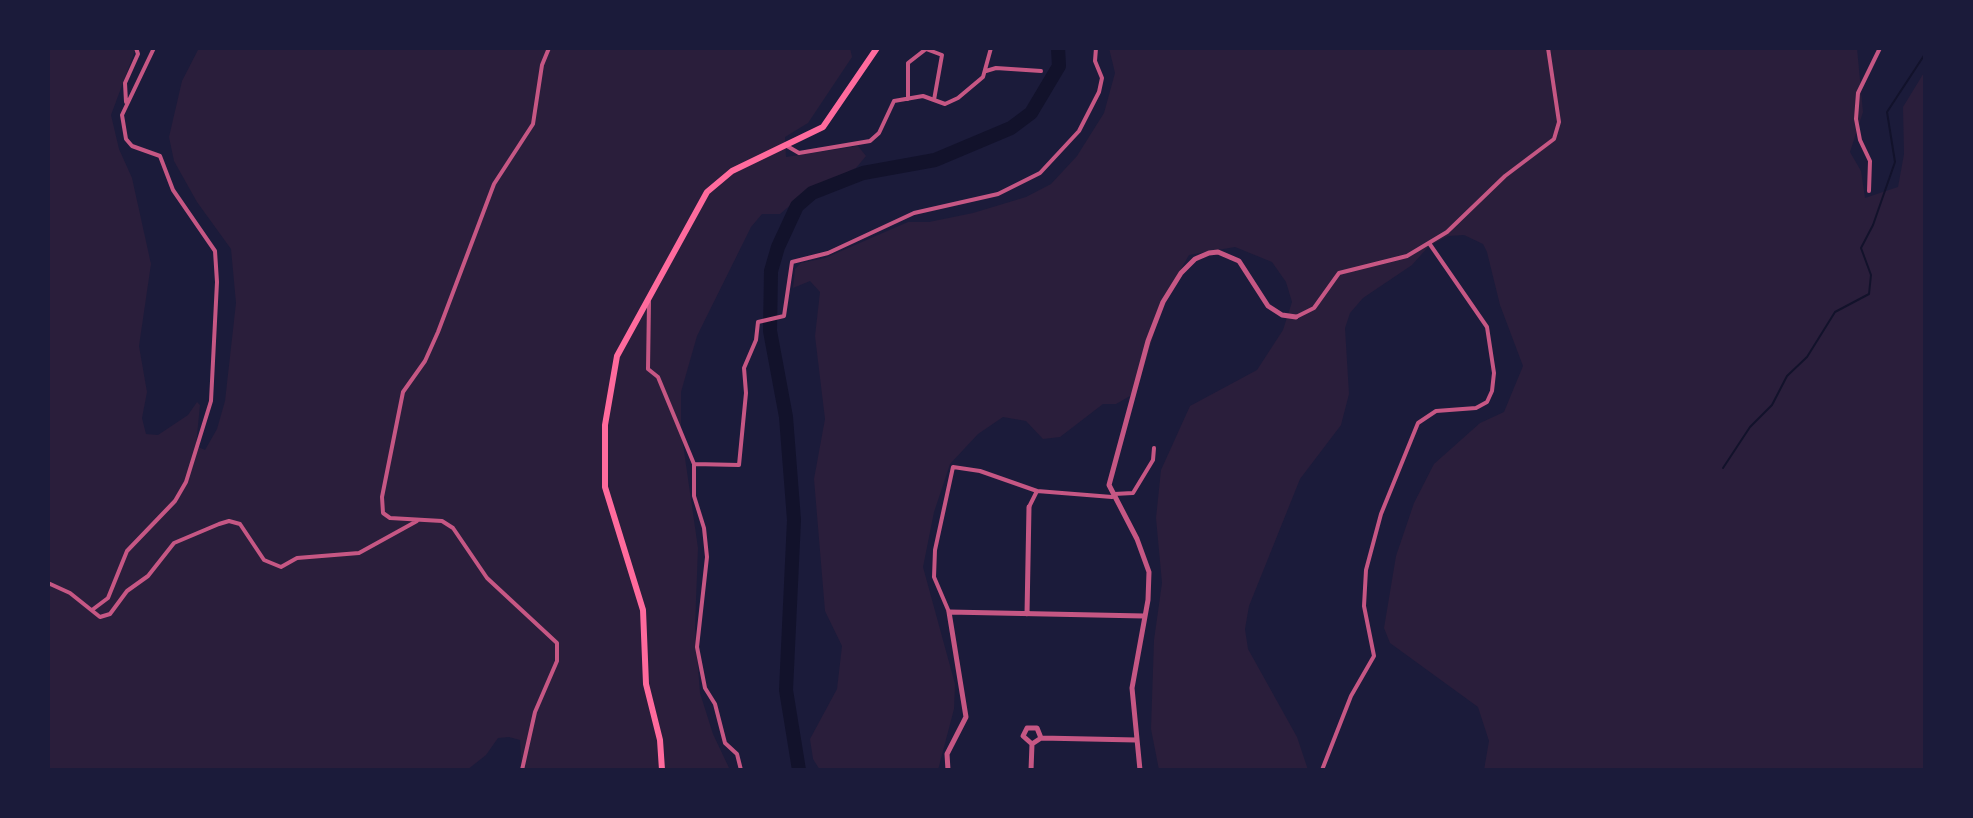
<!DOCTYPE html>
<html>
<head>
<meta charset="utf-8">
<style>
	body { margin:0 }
	#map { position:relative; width:1973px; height:818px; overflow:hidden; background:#1b1b3a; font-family:Figtree,sans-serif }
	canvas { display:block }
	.frame { position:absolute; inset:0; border:50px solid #1b1b3a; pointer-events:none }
</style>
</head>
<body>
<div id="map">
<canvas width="1973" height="818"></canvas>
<div class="frame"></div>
</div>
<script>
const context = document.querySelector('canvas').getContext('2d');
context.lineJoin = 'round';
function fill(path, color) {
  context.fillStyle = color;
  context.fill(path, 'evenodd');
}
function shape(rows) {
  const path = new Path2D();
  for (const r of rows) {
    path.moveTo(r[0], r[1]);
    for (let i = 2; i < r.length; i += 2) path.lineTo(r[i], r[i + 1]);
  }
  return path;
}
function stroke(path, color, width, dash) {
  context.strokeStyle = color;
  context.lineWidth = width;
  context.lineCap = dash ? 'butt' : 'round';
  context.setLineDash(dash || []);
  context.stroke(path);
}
fill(shape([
	[48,48,136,48,111,115,119,149,132,178,151,264,139,346,147,392,142,418,146,434,158,435,188,415,197,402,200,405,196,446,205,450,217,429,225,401,236,303,231,249,197,202,174,161,169,137,182,81,199,48,850,48,852,57,808,123,785,137,786,157,858,146,866,156,856,168,807,191,780,214,762,214,751,227,697,336,681,392,681,430,698,548,695,627,700,693,713,734,730,770,522,770,520,740,509,737,498,738,486,755,467,770,48,770],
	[1109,48,1857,48,1863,112,1850,152,1861,171,1865,198,1898,187,1904,154,1903,107,1925,71,1925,770,1484,770,1489,741,1478,707,1390,643,1384,628,1396,556,1414,503,1434,464,1480,423,1504,412,1523,366,1500,305,1487,252,1483,244,1464,235,1448,236,1429,246,1412,265,1363,298,1350,313,1345,328,1349,394,1341,425,1300,479,1249,606,1245,629,1248,649,1297,737,1308,770,1159,770,1151,729,1154,640,1162,583,1156,518,1161,470,1190,406,1257,370,1283,330,1292,302,1286,282,1272,262,1235,247,1189,255,1166,295,1137,389,1130,396,1116,404,1103,404,1060,437,1043,439,1026,421,1003,417,978,434,950,464,934,512,923,567,955,684,954,709,938,770,820,770,813,759,810,739,837,689,842,646,825,611,814,479,825,419,815,336,820,292,810,281,793,288,795,269,801,263,825,258,908,222,929,222,973,213,1026,197,1051,184,1077,156,1104,113,1115,73]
]), '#2a1e3b');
stroke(shape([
	[1723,468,1750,427,1772,405,1787,376,1807,357,1835,312,1869,294,1871,275,1861,248,1873,225,1895,162,1887,112,1925,54]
]), '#12122b', 2);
stroke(shape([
	[799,770,786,690,794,520,786,417,770,331,771,271,778,247,797,206,812,193,863,173,935,160,1011,128,1031,113,1059,66,1058,48]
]), '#12122b', 14);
stroke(shape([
	[986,71,996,68,1041,71],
	[908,99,908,63,926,49,942,55,934,100],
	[126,102,125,83,138,54,136,48],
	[787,146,799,153,870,141,879,133,894,101,923,96,945,104,958,98,983,77,991,48],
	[1869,191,1870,161,1860,140,1856,119,1858,93,1880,48],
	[649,302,648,369,658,377,694,464,694,496,704,528,707,557,697,647,705,688,715,704,725,743,737,754,741,770],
	[1296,317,1314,308,1339,273,1407,256,1447,232,1505,176,1554,139,1559,122,1548,48],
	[694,464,739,465,746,393,744,368,756,340,758,322,784,316,792,262,828,253,914,213,998,194,1040,173,1079,131,1099,92,1102,78,1095,61,1096,48],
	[1114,494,1133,493,1153,460,1154,448],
	[1029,507,1037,491,1112,497],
	[48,583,70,593,100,617,110,614,127,591,148,576,174,543,219,524,229,521,240,524,264,560,281,567,297,558,359,553,417,521],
	[92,610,108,598,127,551,175,501,186,482,211,401,217,282,215,251,173,190,160,156,132,146,126,139,122,115,154,48],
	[949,612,934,577,935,550,953,467,980,471,1037,491],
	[522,770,535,712,557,661,557,643,487,578,453,528,442,521,390,518,383,513,382,497,403,392,425,361,438,332,494,184,533,124,542,65,549,48],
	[1322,770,1351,696,1374,656,1364,606,1366,570,1381,514,1418,423,1436,411,1476,408,1487,402,1492,391,1494,373,1487,327,1429,243]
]), '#c65784', 4);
stroke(shape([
	[1027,614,1029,507],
	[1032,744,1023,736,1027,728,1037,728,1041,738],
	[948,770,947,754,966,717,949,612,1144,616],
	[1031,770,1032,744,1041,738,1136,740],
	[1140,770,1132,688,1148,600,1149,572,1137,539,1109,485,1148,341,1163,302,1181,273,1195,259,1209,253,1218,252,1239,261,1268,306,1282,315,1296,317]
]), '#c65784', 5);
stroke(shape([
	[662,770,660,740,646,684,643,610,605,487,605,425,617,356,707,192,732,171,823,127,877,48]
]), '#ff6b9d', 6);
</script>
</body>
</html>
